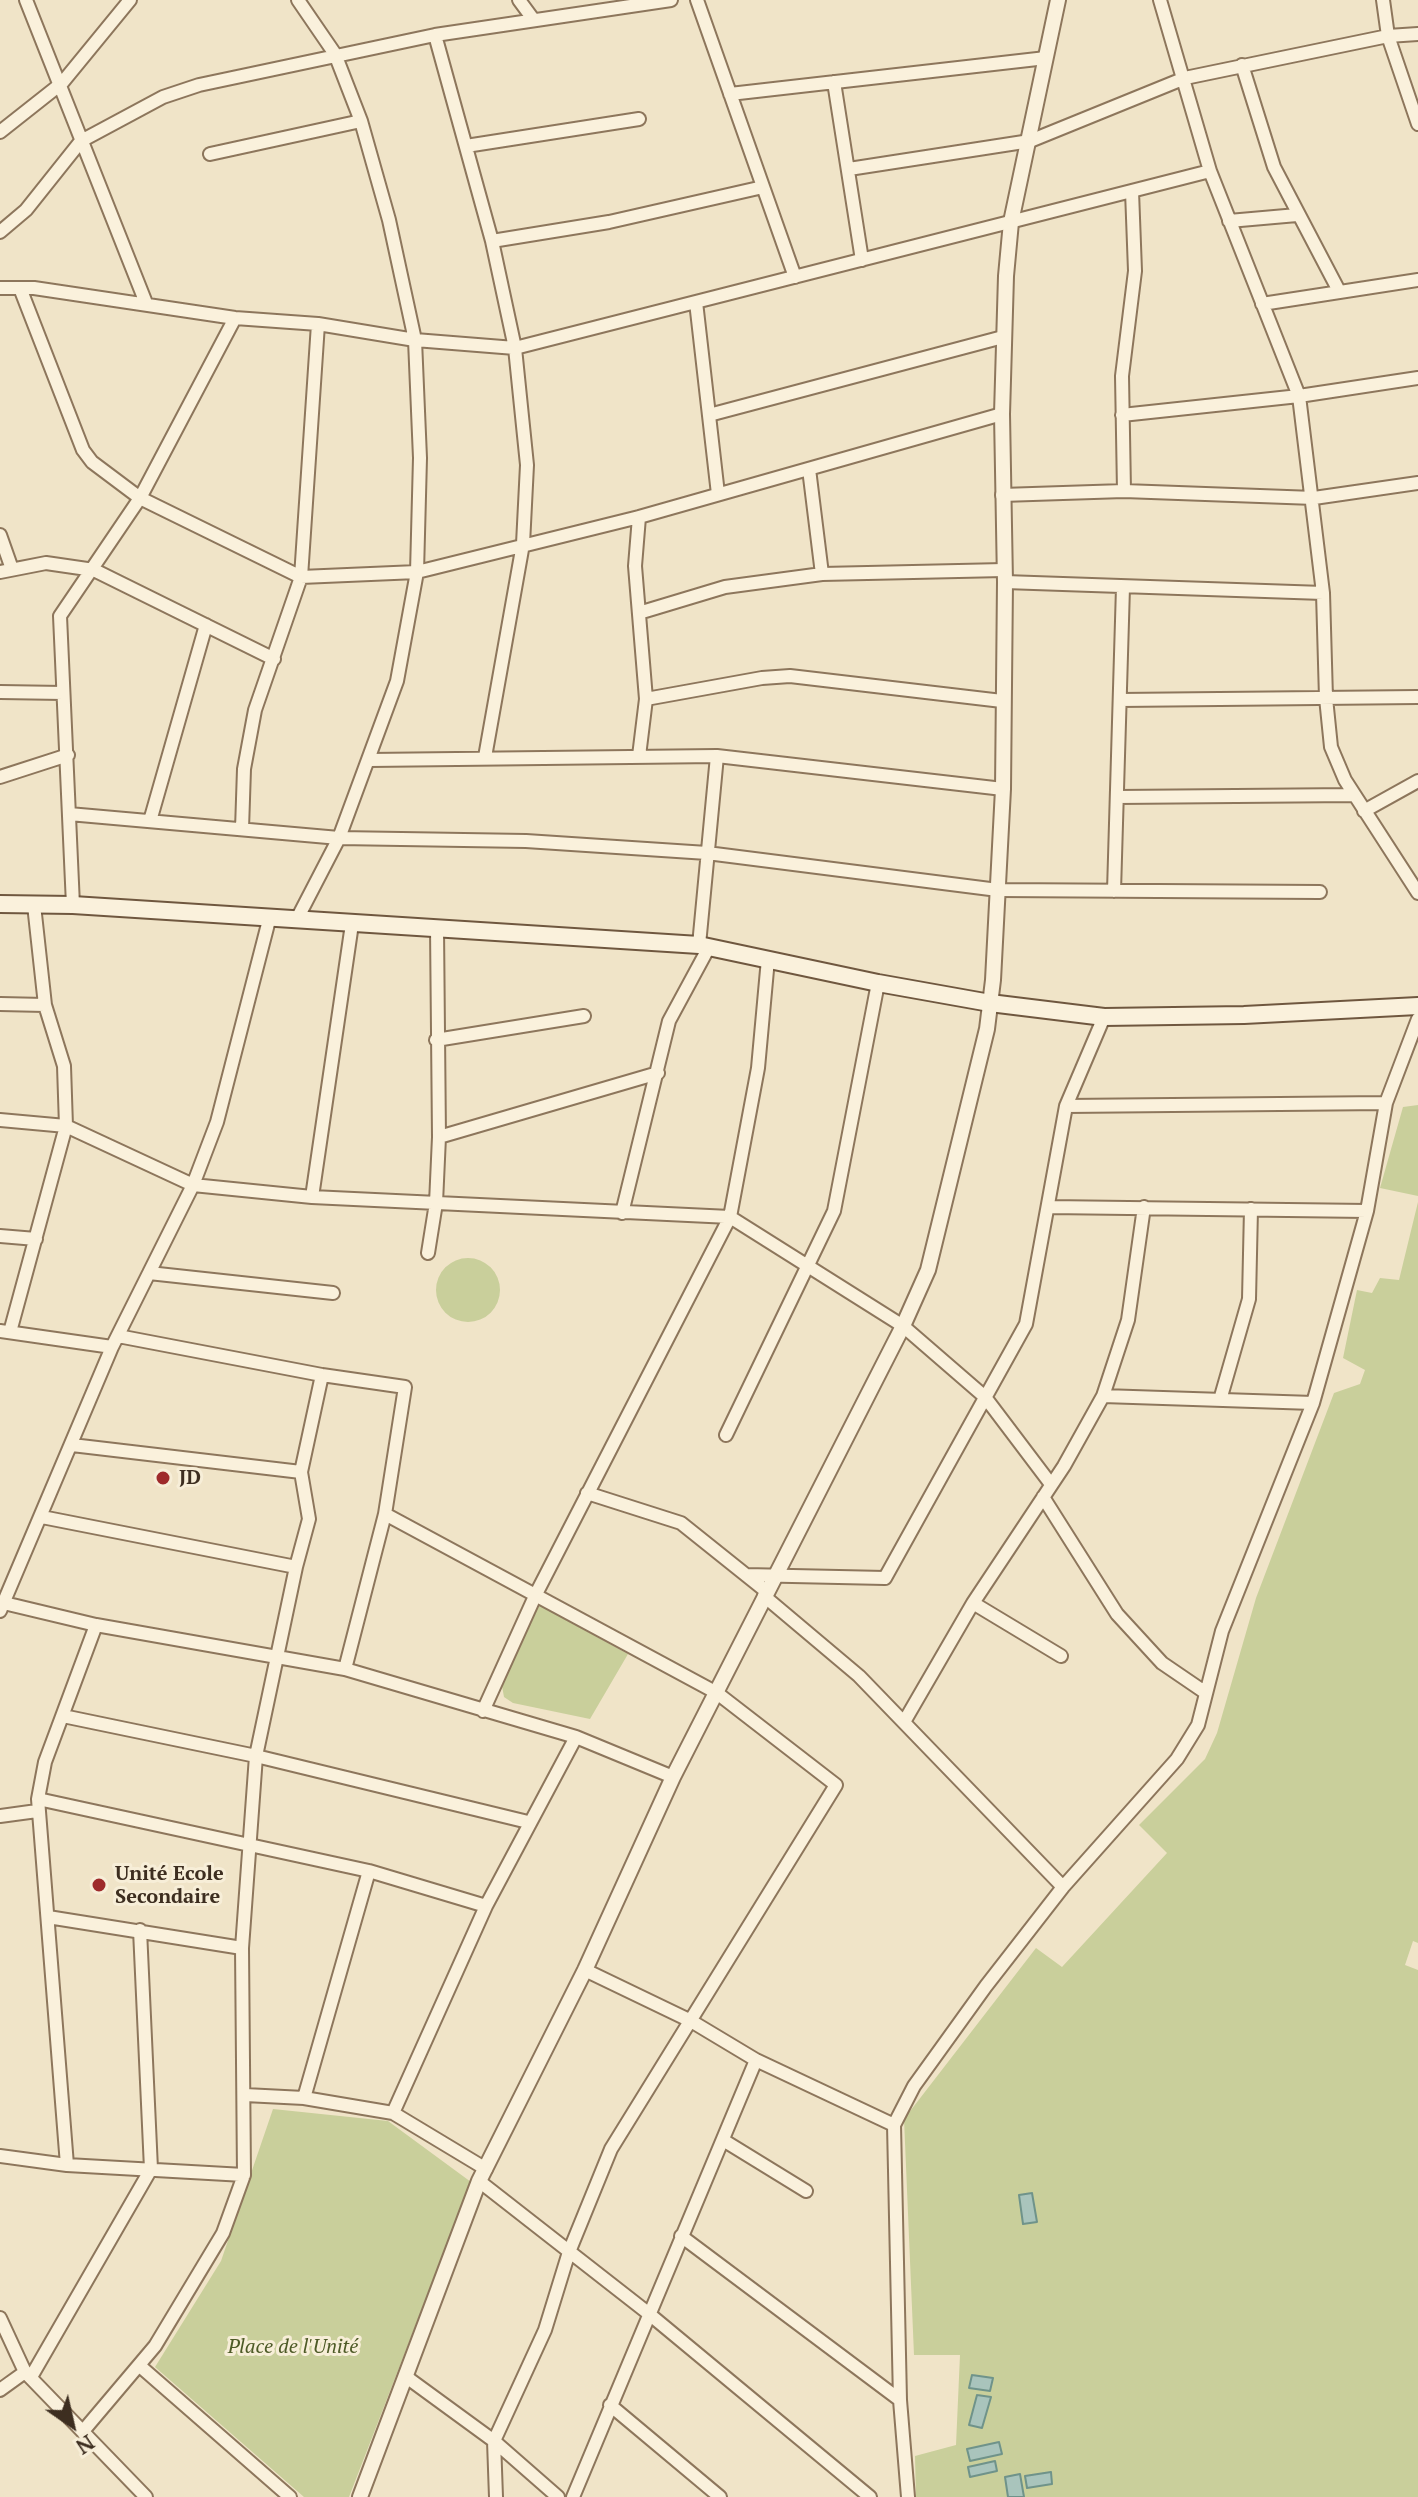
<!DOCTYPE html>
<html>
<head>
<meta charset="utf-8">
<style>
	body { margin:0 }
	#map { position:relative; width:1418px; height:2497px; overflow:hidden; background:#f0e4c8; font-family:"PT Serif",serif }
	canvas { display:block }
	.north { position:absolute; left:32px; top:2385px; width:80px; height:80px; -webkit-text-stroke:6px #f7eed8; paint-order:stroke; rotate:146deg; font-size:22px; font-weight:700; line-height:32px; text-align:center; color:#3d2e20 }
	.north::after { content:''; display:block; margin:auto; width:28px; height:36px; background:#3d2e20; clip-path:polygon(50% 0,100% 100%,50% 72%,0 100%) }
</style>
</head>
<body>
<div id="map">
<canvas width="1418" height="2497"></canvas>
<div class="north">N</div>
</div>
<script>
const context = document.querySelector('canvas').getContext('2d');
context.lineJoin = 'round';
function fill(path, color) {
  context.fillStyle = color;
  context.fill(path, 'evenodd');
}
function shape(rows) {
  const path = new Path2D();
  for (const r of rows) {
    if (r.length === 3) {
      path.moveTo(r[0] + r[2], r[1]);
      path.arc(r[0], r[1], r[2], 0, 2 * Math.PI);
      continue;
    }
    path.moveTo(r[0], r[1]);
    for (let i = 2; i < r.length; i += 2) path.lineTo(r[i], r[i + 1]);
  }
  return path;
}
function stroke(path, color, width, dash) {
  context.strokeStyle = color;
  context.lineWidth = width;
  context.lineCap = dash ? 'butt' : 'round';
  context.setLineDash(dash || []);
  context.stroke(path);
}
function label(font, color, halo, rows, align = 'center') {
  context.font = font + ' "PT Serif",serif';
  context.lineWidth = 6;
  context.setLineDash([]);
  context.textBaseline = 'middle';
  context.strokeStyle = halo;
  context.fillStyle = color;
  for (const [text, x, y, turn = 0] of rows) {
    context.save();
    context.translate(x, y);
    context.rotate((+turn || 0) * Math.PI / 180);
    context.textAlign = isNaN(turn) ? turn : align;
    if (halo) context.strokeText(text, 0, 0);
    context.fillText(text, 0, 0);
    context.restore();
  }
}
fill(shape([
	[1418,1105,1418,1196,1380,1188,1403,1107],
	[1418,1202,1418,1943,1413,1941,1405,1965,1418,1970,1418,2497,916,2497,915,2456,956,2445,960,2355,914,2355,904,2119,1036,1948,1062,1967,1167,1853,1139,1825,1205,1759,1217,1733,1256,1598,1334,1393,1360,1384,1365,1370,1343,1358,1357,1290,1372,1293,1380,1278,1399,1280],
	[468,1290,32],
	[539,1605,628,1654,590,1719,513,1703,504,1697,502,1686],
	[273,2109,388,2121,471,2182,349,2497,304,2497,155,2367,221,2261]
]), '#c9cf9b');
const water = shape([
	[1032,2193,1037,2222,1023,2224,1019,2195,1032,2193],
	[972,2375,993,2378,990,2391,969,2388,972,2375],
	[977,2395,991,2397,982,2428,969,2425,977,2395],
	[999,2442,1002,2454,970,2461,967,2449,999,2442],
	[995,2461,997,2471,970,2477,968,2467,995,2461],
	[1051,2472,1052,2484,1027,2488,1025,2476,1051,2472],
	[1020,2474,1024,2497,1008,2497,1005,2477,1020,2474]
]);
fill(water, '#a9c4bc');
stroke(water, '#6f938a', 2);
const minor = shape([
	[26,0,146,303],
	[519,0,533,19],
	[697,0,795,277],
	[1160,0,1210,171,1299,396,1323,593,1326,698,1331,747,1345,780,1418,893],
	[1383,0,1388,36,1418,124],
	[435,35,492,241,515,348,527,465,523,544,485,757],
	[1242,65,1274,167,1339,291],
	[834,82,862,260],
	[730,94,1046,58],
	[0,132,62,83,130,0],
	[466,146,639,119],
	[210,154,361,121],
	[849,169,1030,141,1185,78,1388,36,1418,34],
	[1229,221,1297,215],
	[0,232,26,210,81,141,163,97,199,85,435,35,671,0],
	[492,241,609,222,763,187],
	[0,288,34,288,235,318,318,324,415,340,515,348,1210,171],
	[20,288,83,450,92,462,140,498,301,577,417,572,639,517,1002,414],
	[696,302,718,494],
	[1262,304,1418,280],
	[709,415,1003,337],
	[1122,415,1299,396,1418,378],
	[809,469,822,574],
	[1124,491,1122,376,1135,271,1132,191],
	[1002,495,1124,491,1314,498,1418,483],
	[0,535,12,569],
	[0,572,46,563,94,570,274,659],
	[1005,582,1323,593],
	[642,612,725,587,822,574,1004,570],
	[0,692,63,693],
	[646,699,762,678,790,676,1002,701],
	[1120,700,1418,697],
	[639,756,646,699,635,566,639,517],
	[370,760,717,756,1003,789],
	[0,777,68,755],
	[1117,797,1354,795],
	[1364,811,1418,781],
	[69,814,339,838,526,841,707,853,998,890,1320,892],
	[150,821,206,625],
	[242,829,244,769,255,710,301,577,318,324],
	[1114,891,1123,587],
	[73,905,60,616,140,498,235,318],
	[296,921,339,838,397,681,417,572,420,458,415,340,389,220,361,121,335,54,298,0],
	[699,945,717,756],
	[0,1004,45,1005],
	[436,1040,584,1016],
	[1066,1106,1386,1103],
	[0,1120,66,1126,193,1185,312,1197,730,1217,903,1326,985,1397,1050,1483],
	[439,1137,658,1073],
	[312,1197,352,924],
	[1049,1207,1367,1211],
	[622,1213,669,1021,709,947],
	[0,1236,36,1239],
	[428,1253,436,1203,439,1137,437,928],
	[149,1273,333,1293],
	[0,1331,112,1347],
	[10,1332,66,1126,64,1066,45,1005,34,905],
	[118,1336,322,1375,405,1387,385,1514,345,1669],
	[1103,1396,1313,1403],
	[1220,1400,1249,1299,1251,1209],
	[726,1435,834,1211,878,983],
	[72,1445,301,1472],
	[587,1493,681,1523,766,1591],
	[1043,1497,1117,1614,1162,1663,1206,1693],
	[385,1514,717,1693,836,1785,611,2149,569,2252,545,2330,494,2441,496,2497],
	[42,1517,296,1567],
	[746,1575,885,1578,1026,1324,1066,1106,1104,1017],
	[764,1596,859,1676,1063,1887],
	[0,1602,96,1625,345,1669,576,1737,673,1777],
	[973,1603,1061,1656],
	[0,1611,112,1347,193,1185,217,1122,269,920],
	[483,1711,536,1594,730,1217,758,1068,768,959],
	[63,1716,256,1756,528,1822],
	[904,1722,973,1603,1064,1466,1103,1396,1128,1320,1144,1207],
	[38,1799,369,1871,486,1906],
	[0,1816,37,1811],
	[48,1917,242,1948],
	[585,1970,691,2021,756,2060,894,2125],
	[245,2095,304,2098,393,2113,486,2169],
	[304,2098,369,1871],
	[393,2113,486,1906,576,1737],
	[723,2140,806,2191],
	[0,2156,67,2165,244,2175],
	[67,2165,38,1799,45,1762,96,1625],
	[479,2181,648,2313,870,2497],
	[681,2236,900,2400],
	[0,2318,25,2372,146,2497],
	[141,2367,290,2497],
	[405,2376,494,2441,558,2497],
	[31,2377,151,2169,140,1930],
	[0,2390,25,2372],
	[610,2405,720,2497],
	[84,2430,155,2346,223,2233,244,2175,242,1948,256,1756,296,1567,309,1519,301,1472,322,1375],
	[573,2497,756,2060],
	[908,2497,900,2400,894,2125,914,2086,986,1986,1063,1887,1177,1759,1198,1725,1222,1631,1313,1403,1367,1211,1386,1103,1418,1019]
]);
const tertiary = shape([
	[360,2497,479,2181,585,1970,673,1777,903,1326,928,1270,987,1029,993,980,1003,789,1005,582,1002,414,1006,276,1011,222,1058,0]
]);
const secondary = shape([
	[0,904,73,905,699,945,878,983,990,1003,1104,1017,1244,1015,1418,1006]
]);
stroke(minor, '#8d765c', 16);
stroke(tertiary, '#8d765c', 18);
stroke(secondary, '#6f573f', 20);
stroke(minor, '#faf1dc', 12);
stroke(tertiary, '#faf1dc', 14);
stroke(secondary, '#faf1dc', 16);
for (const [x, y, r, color] of [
	[163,1478,8,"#9e2a2b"],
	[99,1885,8,"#9e2a2b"]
]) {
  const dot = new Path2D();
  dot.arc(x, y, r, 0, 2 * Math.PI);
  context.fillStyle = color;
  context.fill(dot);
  stroke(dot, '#f7eed8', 3);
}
label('bold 20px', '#3d2e20', '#f7eed8', [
	["JD",179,1478],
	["Unité Ecole",115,1874],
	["Secondaire",115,1897]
], 'left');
label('italic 20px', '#4d5a26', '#f7eed8', [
	["Place de l'Unité",293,2347]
]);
</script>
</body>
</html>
